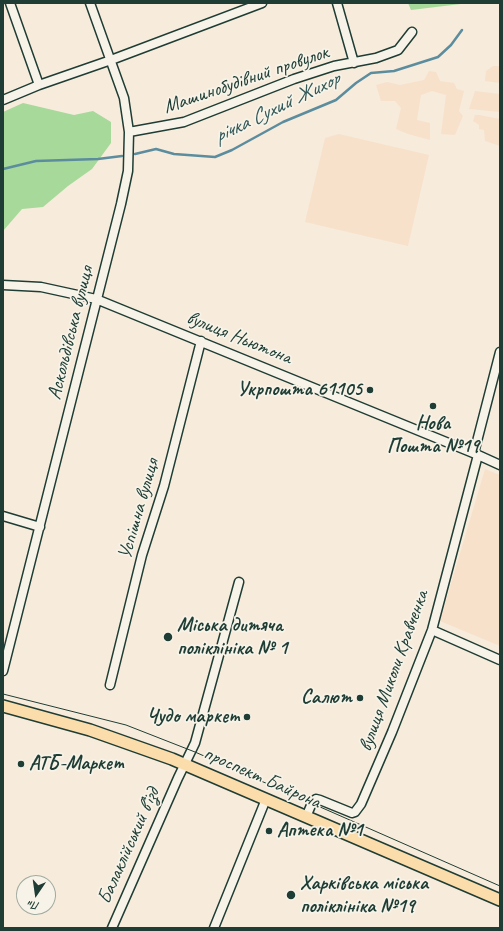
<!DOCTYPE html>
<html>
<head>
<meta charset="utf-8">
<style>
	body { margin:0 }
	#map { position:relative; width:503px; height:931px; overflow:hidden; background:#f7ebdb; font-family:Caveat,sans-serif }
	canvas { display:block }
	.frame { position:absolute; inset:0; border:4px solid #1f3d34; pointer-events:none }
	.north { position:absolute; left:16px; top:875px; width:40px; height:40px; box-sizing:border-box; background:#f7f3e8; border:1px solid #a1aaa0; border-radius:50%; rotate:193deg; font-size:11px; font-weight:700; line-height:16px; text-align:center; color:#1f3d34 }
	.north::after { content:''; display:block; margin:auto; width:14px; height:18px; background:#1f3d34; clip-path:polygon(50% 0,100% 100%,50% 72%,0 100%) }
</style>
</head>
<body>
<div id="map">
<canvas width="503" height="931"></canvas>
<div class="frame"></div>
<div class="north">Пн</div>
</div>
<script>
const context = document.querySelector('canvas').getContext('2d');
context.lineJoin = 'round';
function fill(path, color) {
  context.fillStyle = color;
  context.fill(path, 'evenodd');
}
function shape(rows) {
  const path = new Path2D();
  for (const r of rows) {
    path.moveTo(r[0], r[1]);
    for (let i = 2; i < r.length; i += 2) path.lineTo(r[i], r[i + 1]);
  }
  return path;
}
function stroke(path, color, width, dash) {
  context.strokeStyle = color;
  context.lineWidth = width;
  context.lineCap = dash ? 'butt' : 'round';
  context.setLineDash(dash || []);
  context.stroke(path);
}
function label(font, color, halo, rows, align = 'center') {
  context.font = font + ' Caveat,sans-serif';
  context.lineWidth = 3.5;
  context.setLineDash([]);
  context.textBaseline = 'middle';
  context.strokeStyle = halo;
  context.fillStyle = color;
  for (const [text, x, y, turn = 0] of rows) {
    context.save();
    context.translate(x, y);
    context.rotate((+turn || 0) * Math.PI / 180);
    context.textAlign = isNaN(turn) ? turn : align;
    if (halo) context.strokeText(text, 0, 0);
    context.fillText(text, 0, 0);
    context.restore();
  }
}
fill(shape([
	[493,66,500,66,500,83,485,81,486,71],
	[429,71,436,72,440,81,454,83,457,89,464,91,459,111,463,116,455,135,441,134,446,95,432,91,421,95,417,120,430,123,430,140,408,134,396,129,401,108,395,101,381,101,376,85,387,82,400,85,424,80],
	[475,91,500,94,500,112,469,109],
	[475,115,479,115,500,119,500,146,485,141,484,130,479,129,479,125,473,121],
	[339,134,429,155,408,246,305,222,325,138],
	[485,469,500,475,500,646,440,621]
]), '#f7e1cb');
fill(shape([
	[408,3,469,3,411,10],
	[23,103,74,115,93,111,111,122,111,143,92,169,68,186,43,207,22,209,3,231,3,112]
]), '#a6d99a');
stroke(shape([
	[135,154,156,149,174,154,215,157,232,150,283,122,336,100,356,83,371,73,394,71,438,57,451,45,462,30],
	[3,169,36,161,98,159,122,156]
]), '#5c8d9e', 2.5);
const minor = shape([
	[10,3,39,85],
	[337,3,354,63],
	[3,100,39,85,111,60,262,3],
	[129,132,184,122,294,79,334,66,376,58,398,50,412,32],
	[3,285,41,287,96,299,478,455,500,465],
	[474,453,500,352],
	[3,516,40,527],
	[432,630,500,660],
	[3,671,121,204,128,171,129,132,124,98,90,3],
	[110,685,142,555,164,486,201,341],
	[306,817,312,803,316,799,320,800,352,813,355,812,361,804,392,732,432,630,478,455],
	[112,928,178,778,195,743,239,582],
	[214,928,266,799]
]);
const major = shape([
	[3,706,90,730,172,759,500,900]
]);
stroke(minor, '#1f3d34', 11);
stroke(major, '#1f3d34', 14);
stroke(minor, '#f7f3e8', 8);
stroke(major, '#fbddab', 11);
stroke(shape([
	[3,694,126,725,195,752,500,886]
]), '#1f3d34', 1);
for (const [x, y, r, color] of [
	[370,390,4,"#1f3d34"],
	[433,406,4,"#1f3d34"],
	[168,637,5,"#1f3d34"],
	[360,698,4,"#1f3d34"],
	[247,717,4,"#1f3d34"],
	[21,764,4,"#1f3d34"],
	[269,831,4,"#1f3d34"],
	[291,895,5,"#1f3d34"]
]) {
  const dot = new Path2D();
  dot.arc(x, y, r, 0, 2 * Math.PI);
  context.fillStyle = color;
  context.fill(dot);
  stroke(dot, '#f7f3e8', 1.5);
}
label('20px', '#1f3d34', '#f7f3e8', [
	["Машинобудівний провулок",246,80,-19],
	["Аскольдівська вулиця",71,333,-76],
	["вулиця Ньютона",239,338,22],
	["Успішна вулиця",139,509,-74],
	["вулиця Миколи Кравченка",394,671,-70],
	["проспект Байрона",262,778,24],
	["Балаклійський в’їзд",129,846,-66]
]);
label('bold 20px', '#1f3d34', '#f7f3e8', [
	["Укрпошта 61105",362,390,"right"],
	["Нова",433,424,"center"],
	["Пошта №19",433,447,"center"],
	["Міська дитяча",177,626],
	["поліклініка № 1",177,649],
	["Салют",352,698,"right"],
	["Чудо маркет",239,717,"right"],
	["АТБ-Маркет",29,764],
	["Аптека №1",277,831],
	["Харківська міська",300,884],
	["поліклініка №19",300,907]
], 'left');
label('italic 21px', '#335857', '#f7f3e8', [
	["річка Сухий Жихор",277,108,-26]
]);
</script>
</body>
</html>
